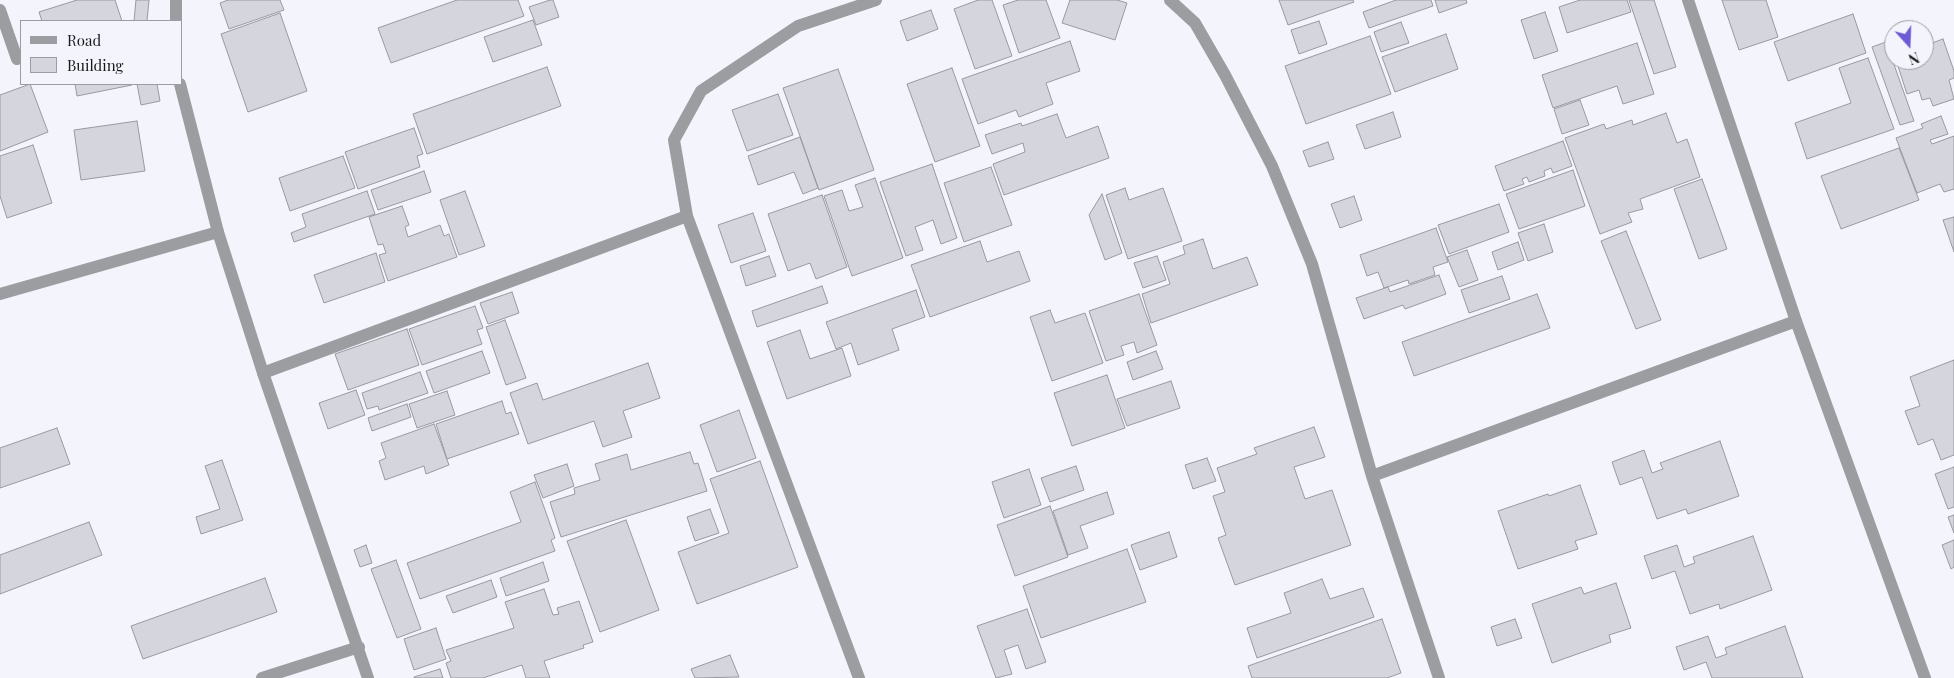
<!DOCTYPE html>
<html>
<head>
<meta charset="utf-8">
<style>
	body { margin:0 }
	#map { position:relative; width:1954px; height:678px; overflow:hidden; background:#f4f4fd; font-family:"Playfair Display",serif }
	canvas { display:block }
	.legend { position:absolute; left:20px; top:20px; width:162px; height:65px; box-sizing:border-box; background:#f4f4fd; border:1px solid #9c9ca3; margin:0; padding:6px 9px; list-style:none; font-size:15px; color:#19191c }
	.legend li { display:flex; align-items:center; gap:10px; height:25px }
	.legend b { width:25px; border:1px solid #9c9ca3 }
	.north { position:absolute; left:1884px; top:20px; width:50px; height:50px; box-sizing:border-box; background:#f4f4fd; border:1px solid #9c9ca3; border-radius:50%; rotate:160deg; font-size:14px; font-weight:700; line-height:20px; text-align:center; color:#19191c }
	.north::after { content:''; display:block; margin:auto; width:18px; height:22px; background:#6b5cd5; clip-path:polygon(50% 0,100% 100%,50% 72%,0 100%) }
</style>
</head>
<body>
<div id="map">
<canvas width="1954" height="678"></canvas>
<ul class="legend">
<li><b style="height:6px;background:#9c9da0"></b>Road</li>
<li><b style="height:14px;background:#d5d5de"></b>Building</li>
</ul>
<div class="north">N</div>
</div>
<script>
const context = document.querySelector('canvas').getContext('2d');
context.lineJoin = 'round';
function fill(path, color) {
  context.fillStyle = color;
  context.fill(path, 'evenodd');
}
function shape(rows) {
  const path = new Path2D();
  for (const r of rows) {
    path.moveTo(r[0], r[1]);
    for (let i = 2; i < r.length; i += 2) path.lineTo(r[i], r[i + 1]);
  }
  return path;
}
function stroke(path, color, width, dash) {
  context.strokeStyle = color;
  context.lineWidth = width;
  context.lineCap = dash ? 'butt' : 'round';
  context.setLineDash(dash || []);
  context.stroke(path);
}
const building = shape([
	[77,0,115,0,122,21,42,21,39,12,77,0],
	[136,0,149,0,147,21,134,21,136,0],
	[228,0,280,0,284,10,229,29,220,3,228,0],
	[457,0,518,0,524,16,391,63,378,28,457,0],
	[550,0,553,0,559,17,536,25,529,7,550,0],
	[978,0,992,0,1012,56,975,69,954,9,978,0],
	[1018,0,1046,0,1060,38,1019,53,1003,5,1018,0],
	[1070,0,1117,0,1127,3,1115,40,1062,23,1070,0],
	[1279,0,1353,0,1354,2,1288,25,1279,0],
	[1396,0,1431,0,1433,6,1369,28,1363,12,1396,0],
	[1435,0,1466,0,1467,3,1439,13,1435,0],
	[1580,0,1627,0,1631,12,1567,33,1559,7,1580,0],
	[1629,0,1654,0,1676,67,1654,74,1629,0],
	[1722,0,1766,0,1778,37,1739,50,1722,0],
	[931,10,938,29,907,41,900,21,931,10],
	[1545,12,1558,51,1534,59,1521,20,1545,12],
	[280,13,307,91,248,112,221,34,280,13],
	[1853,14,1866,53,1788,81,1774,42,1853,14],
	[533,20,542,45,493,62,484,37,533,20],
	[1319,21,1327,44,1299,54,1291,30,1319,21],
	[1401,22,1409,43,1381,52,1374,32,1401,22],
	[1446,34,1458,69,1395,92,1382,57,1446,34],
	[1370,36,1391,94,1306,124,1285,66,1370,36],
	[1943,39,1954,71,1954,78,1949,80,1954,99,1933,106,1930,98,1922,100,1919,90,1907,94,1896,60,1924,60,1924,46,1943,39],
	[1070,41,1080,71,1046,83,1053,104,1019,117,1016,110,978,124,962,79,1070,41],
	[1886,42,1914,121,1900,125,1872,47,1886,42],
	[1637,43,1654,94,1623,104,1617,86,1553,108,1542,75,1637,43],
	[1868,58,1894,129,1807,159,1795,123,1851,103,1839,68,1868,58],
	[547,67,561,106,427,154,413,114,547,67],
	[952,68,980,146,935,162,907,84,952,68],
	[838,69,874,170,819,190,783,88,838,69],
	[30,84,48,132,0,151,0,95,30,84],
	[75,84,132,84,132,85,77,96,75,84],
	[137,84,157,84,160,101,141,105,137,84],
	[778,94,793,135,747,151,732,110,778,94],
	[1580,100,1589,125,1562,134,1554,109,1580,100],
	[1393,112,1401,137,1365,149,1356,125,1393,112],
	[1666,113,1677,143,1687,139,1700,177,1640,199,1643,209,1628,213,1632,222,1600,234,1565,138,1604,124,1606,129,1632,120,1633,125,1666,113],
	[1057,114,1066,138,1098,126,1109,158,1004,195,993,164,1025,152,1023,143,992,154,985,135,1021,123,1022,126,1057,114],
	[1941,116,1948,134,1930,140,1932,144,1954,136,1954,189,1944,192,1940,184,1917,193,1896,138,1923,128,1921,124,1941,116],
	[137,121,145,171,81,180,74,130,137,121],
	[414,128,423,154,417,156,420,167,358,189,345,152,414,128],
	[800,137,818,188,803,194,794,172,758,185,748,156,800,137],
	[1563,141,1572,166,1553,173,1551,168,1544,171,1545,176,1529,182,1527,177,1522,179,1524,184,1504,191,1495,166,1563,141],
	[1328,142,1334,159,1309,167,1303,151,1328,142],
	[33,145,52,203,7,218,0,196,0,156,33,145],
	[1899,148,1919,200,1841,229,1821,176,1899,148],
	[343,156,355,188,290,211,279,178,343,156],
	[932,164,957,238,941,244,933,220,915,227,923,250,906,256,880,182,932,164],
	[991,167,1012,225,964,242,944,183,991,167],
	[1573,170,1585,206,1519,229,1506,194,1573,170],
	[424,171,431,192,378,210,371,190,424,171],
	[875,178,903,258,852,276,824,196,842,190,849,211,863,207,855,185,875,178],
	[1702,179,1727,249,1699,259,1674,189,1702,179],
	[1125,188,1129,200,1163,188,1182,241,1128,259,1106,195,1125,188],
	[367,191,375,214,294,242,291,233,306,227,302,214,367,191],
	[465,191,485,246,459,255,440,200,465,191],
	[1102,194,1122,253,1105,260,1089,215,1102,194],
	[822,195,847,267,816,279,810,263,788,271,768,214,822,195],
	[1354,196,1362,220,1340,228,1331,204,1354,196],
	[1499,204,1509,232,1449,254,1438,225,1499,204],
	[402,206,409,225,405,227,408,237,440,225,444,236,449,234,457,257,388,281,379,255,386,253,383,244,378,245,369,217,402,206],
	[753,213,766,251,731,263,718,225,753,213],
	[1954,217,1954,252,1943,220,1954,217],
	[1544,224,1553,252,1528,261,1518,233,1544,224],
	[1436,228,1448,262,1433,267,1435,275,1409,284,1408,280,1384,288,1378,272,1367,276,1360,255,1436,228],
	[1626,231,1661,320,1636,329,1601,241,1626,231],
	[1203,239,1213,269,1247,257,1258,285,1151,323,1142,294,1170,284,1163,262,1185,254,1183,246,1203,239],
	[980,241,987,262,1019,251,1030,281,930,317,911,265,980,241],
	[1518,242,1524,260,1498,270,1492,252,1518,242],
	[1467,250,1478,280,1459,287,1447,257,1467,250],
	[376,253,385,282,324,303,314,275,376,253],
	[769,256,776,276,746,286,740,266,769,256],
	[1157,256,1166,280,1143,288,1134,263,1157,256],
	[1439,275,1446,294,1405,309,1403,305,1364,319,1356,298,1388,287,1390,292,1439,275],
	[1502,276,1510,299,1469,313,1461,290,1502,276],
	[822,286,828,303,757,327,752,311,822,286],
	[916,290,925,317,892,329,899,350,858,365,851,343,836,349,826,322,916,290],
	[512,292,519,313,488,324,480,303,512,292],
	[1139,294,1157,345,1137,353,1134,342,1121,346,1124,355,1106,361,1089,311,1139,294],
	[1537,294,1550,328,1414,376,1402,342,1537,294],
	[475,306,483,328,477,330,482,344,422,365,409,329,475,306],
	[1050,310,1055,323,1085,313,1103,363,1052,381,1030,317,1050,310],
	[505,320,526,378,506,385,486,327,505,320],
	[407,329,419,365,348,390,335,354,407,329],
	[800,330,810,359,842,348,851,376,787,399,767,342,800,330],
	[482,351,490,373,434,393,426,371,482,351],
	[1156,351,1163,369,1133,380,1127,362,1156,351],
	[1954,360,1954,455,1941,460,1933,439,1918,445,1905,411,1920,406,1910,377,1954,360],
	[648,363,660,398,623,411,632,437,603,447,594,421,528,444,510,393,537,383,543,400,648,363],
	[420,372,428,393,379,410,378,406,367,409,362,393,420,372],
	[1107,375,1125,428,1072,446,1054,393,1107,375],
	[1171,381,1180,408,1127,426,1117,399,1171,381],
	[356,390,365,415,328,429,319,403,356,390],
	[447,391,455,415,417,428,409,404,447,391],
	[502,401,506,414,511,412,519,434,447,459,436,424,502,401],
	[407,404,411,417,372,431,368,418,407,404],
	[739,410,756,458,717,472,700,425,739,410],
	[434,424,449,465,426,474,424,466,385,480,379,461,386,458,381,443,434,424],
	[1314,427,1325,457,1294,467,1305,499,1332,490,1351,545,1235,585,1218,538,1226,535,1213,496,1225,492,1217,468,1257,454,1254,448,1314,427],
	[57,428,70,464,0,488,0,448,57,428],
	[1720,441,1739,496,1688,514,1686,509,1657,519,1642,477,1620,485,1612,462,1644,450,1652,473,1663,469,1660,463,1720,441],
	[690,452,694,464,698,463,707,491,561,537,550,502,575,494,574,488,600,480,595,464,627,454,631,470,690,452],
	[1207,458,1216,481,1193,489,1185,465,1207,458],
	[222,460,243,520,201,534,196,517,220,509,205,466,222,460],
	[760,461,798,567,697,604,678,552,729,533,710,479,760,461],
	[567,464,574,486,543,498,534,475,567,464],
	[1076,466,1084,490,1050,502,1041,478,1076,466],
	[1954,467,1954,507,1948,509,1935,474,1954,467],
	[1029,469,1041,505,1004,518,992,482,1029,469],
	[535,482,555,538,551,540,555,551,420,599,407,563,521,522,510,492,535,482],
	[1580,485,1597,534,1575,541,1578,549,1518,569,1498,511,1548,494,1549,496,1580,485],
	[1107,492,1114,514,1080,526,1088,548,1068,555,1053,511,1107,492],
	[1050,506,1068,557,1015,576,997,525,1050,506],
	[710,509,719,533,695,541,687,517,710,509],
	[1954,515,1954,533,1948,517,1954,515],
	[626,520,659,610,600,632,567,541,626,520],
	[89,522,102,555,0,594,0,555,89,522],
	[1169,532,1177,557,1140,570,1131,545,1169,532],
	[1753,536,1772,590,1720,609,1719,604,1690,614,1675,571,1652,579,1644,556,1677,545,1684,567,1695,563,1693,557,1753,536],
	[1954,540,1954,567,1951,569,1942,545,1954,540],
	[366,545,372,563,360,567,354,550,366,545],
	[1127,549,1146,602,1041,638,1023,586,1127,549],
	[396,560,421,629,397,638,371,569,396,560],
	[543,562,549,581,506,596,500,578,543,562],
	[265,578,277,612,143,659,131,626,265,578],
	[1322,579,1330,599,1363,588,1374,617,1257,658,1247,628,1291,613,1284,593,1322,579],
	[491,580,497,597,453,613,446,596,491,580],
	[1616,583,1631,628,1609,635,1611,642,1552,663,1532,604,1581,587,1584,594,1616,583],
	[544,589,553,615,559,614,557,608,579,601,593,642,583,645,584,648,544,661,550,678,526,678,522,665,483,678,451,678,446,663,451,661,446,650,514,628,505,602,544,589],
	[1027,609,1046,662,1026,669,1018,645,1004,650,1012,674,996,678,977,626,1027,609],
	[1382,619,1401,673,1387,678,1252,678,1248,666,1382,619],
	[1515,619,1522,638,1497,646,1491,627,1515,619],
	[1785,626,1803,678,1712,678,1706,662,1684,670,1676,647,1708,636,1716,658,1727,654,1725,648,1785,626],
	[436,628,446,659,414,670,404,639,436,628],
	[730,655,739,677,695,678,691,669,730,655],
	[440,669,443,678,414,678,414,677,440,669]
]);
fill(building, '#d5d5de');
stroke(building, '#9999a1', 1);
stroke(shape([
	[1170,0,1195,23,1225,75,1272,166,1312,264,1372,476,1439,678],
	[0,10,17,59],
	[0,294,218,232],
	[263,373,687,216],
	[1372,476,1796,321],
	[262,678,359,647],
	[859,678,687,216,674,140,701,91,798,26,876,0]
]), '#9c9da0', 12);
stroke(shape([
	[176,0,176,21],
	[1688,0,1796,321,1925,678],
	[180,84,218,232,263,373,368,678]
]), '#9c9da0', 12);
</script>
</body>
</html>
